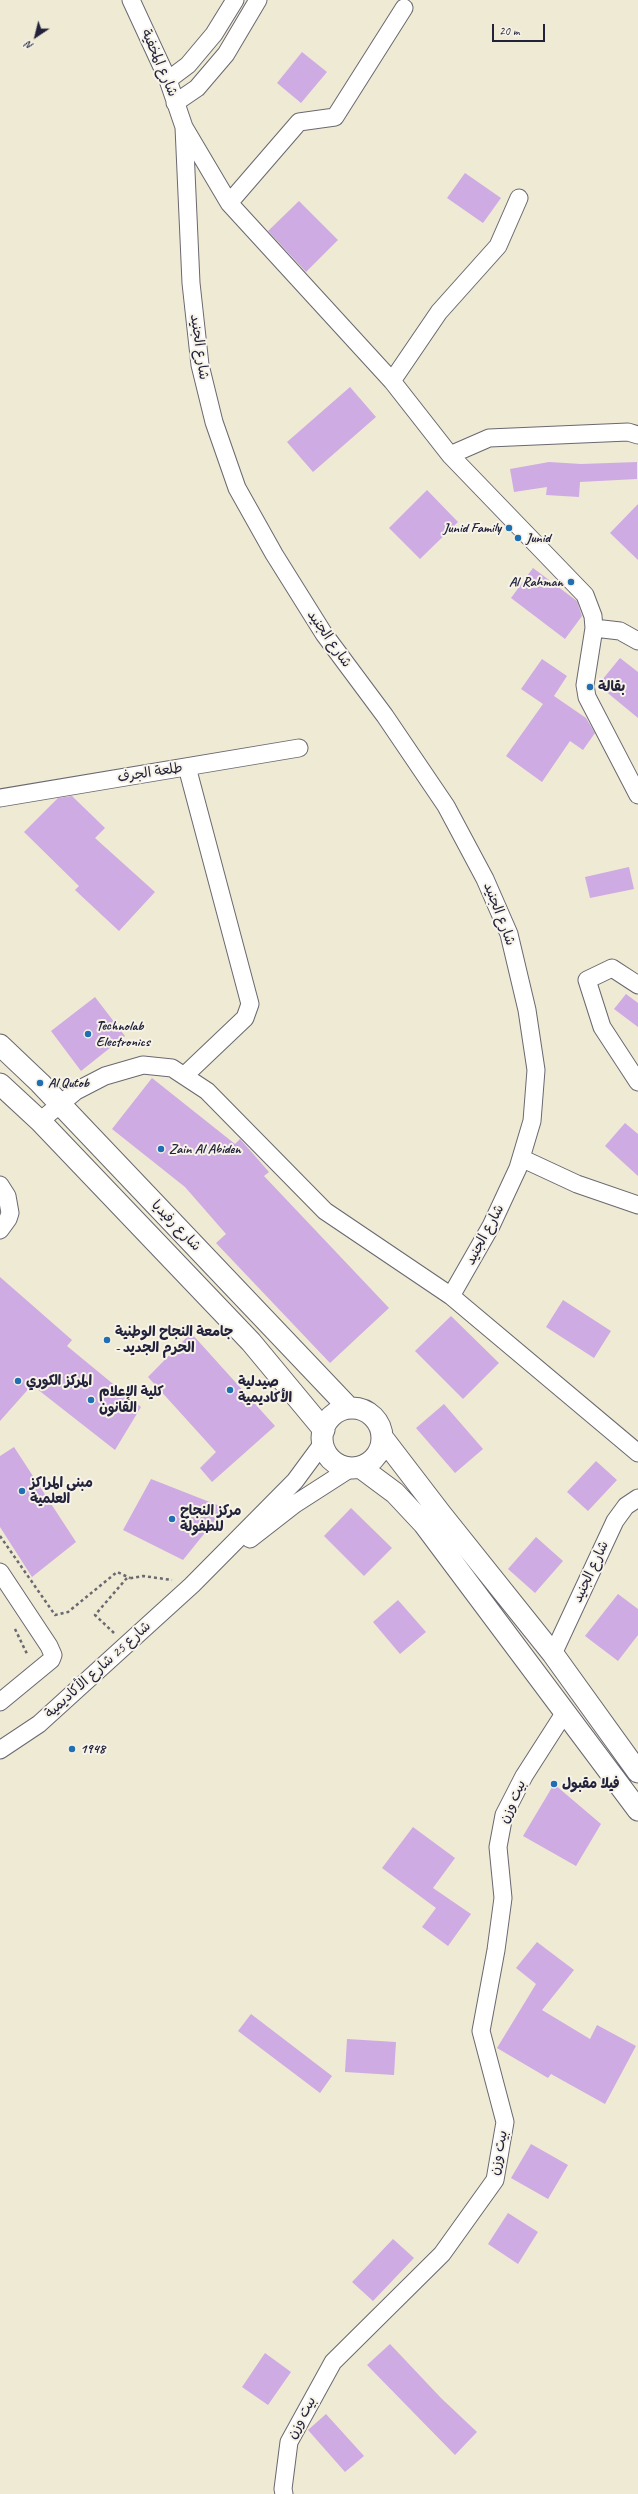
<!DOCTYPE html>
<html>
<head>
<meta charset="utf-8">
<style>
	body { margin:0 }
	#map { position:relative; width:638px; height:2494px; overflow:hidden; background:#efead3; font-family:Caveat,sans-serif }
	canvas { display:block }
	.north { position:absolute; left:16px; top:16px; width:40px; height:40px; -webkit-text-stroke:3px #f7f3e8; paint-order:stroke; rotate:215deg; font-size:11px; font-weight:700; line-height:16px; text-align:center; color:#22223b }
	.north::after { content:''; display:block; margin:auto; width:14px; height:18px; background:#22223b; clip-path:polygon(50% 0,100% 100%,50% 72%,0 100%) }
	.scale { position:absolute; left:492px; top:24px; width:53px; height:18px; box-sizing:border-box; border:2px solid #22223b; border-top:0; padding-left:5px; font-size:12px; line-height:14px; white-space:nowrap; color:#22223b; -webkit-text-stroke:3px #f7f3e8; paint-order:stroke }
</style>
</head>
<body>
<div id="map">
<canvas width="638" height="2494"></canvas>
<div class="north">N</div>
<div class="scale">20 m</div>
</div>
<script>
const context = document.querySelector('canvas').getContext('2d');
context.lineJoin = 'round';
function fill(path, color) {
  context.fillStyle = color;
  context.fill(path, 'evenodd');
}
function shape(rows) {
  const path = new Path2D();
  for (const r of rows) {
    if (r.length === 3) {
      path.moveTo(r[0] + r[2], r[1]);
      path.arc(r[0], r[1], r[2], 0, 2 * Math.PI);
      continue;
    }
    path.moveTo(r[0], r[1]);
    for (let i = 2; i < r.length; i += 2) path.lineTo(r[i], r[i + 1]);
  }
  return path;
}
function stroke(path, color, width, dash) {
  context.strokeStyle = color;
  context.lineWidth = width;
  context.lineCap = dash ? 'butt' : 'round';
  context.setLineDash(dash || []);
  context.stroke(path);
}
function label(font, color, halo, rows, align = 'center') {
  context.font = font + ' Caveat,"Playpen Sans Arabic",sans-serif';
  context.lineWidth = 4;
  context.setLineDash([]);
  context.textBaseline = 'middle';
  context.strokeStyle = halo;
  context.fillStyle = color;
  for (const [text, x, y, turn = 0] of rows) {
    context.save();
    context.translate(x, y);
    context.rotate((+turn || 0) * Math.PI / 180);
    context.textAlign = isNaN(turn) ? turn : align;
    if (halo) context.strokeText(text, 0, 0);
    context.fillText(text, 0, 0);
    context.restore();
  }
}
fill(shape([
	[302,52,327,72,301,103,277,83],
	[465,173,501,198,483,223,447,198],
	[299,201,338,240,306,272,268,231],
	[350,387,376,417,313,472,287,442],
	[549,462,581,464,637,462,637,479,580,482,579,497,546,495,547,487,514,492,510,469],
	[427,490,458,522,420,559,389,528],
	[638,504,638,560,610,533],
	[533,568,577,601,582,616,565,639,511,598],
	[620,658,638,672,638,718,598,685],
	[542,659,567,676,554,696,586,718,595,733,583,750,570,741,542,782,506,756,543,704,521,689],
	[72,796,105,828,95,838,155,892,119,931,75,890,79,886,24,832,58,798],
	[629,867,634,889,590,898,585,877],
	[626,994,638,1003,638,1027,614,1009],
	[95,997,125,1036,81,1071,51,1031],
	[152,1078,235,1144,240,1139,269,1172,264,1176,389,1308,330,1363,216,1243,226,1234,185,1187,112,1129],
	[625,1123,638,1134,638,1176,605,1146],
	[0,1277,72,1340,67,1346,141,1407,115,1450,32,1385,0,1421],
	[563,1300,611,1331,594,1358,546,1327],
	[451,1316,499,1363,463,1399,415,1351],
	[191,1333,275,1426,212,1482,200,1468,216,1452,148,1377],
	[444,1404,483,1449,455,1473,416,1428],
	[14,1447,76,1542,32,1577,0,1527,0,1456],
	[596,1461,617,1480,588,1511,567,1492],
	[151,1479,225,1508,183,1560,123,1530],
	[351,1508,392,1548,364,1576,324,1536],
	[536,1537,563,1561,535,1593,508,1569],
	[618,1594,638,1609,638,1635,618,1661,585,1636],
	[398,1600,426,1632,400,1654,373,1622],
	[554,1784,601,1824,576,1866,523,1836],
	[413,1827,455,1858,433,1888,471,1914,448,1946,422,1927,436,1908,382,1868],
	[537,1942,574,1970,542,2010,590,2039,597,2025,636,2046,605,2104,551,2074,548,2078,497,2048,536,1984,516,1968],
	[251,2014,332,2076,320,2093,238,2031],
	[347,2039,396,2042,394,2075,345,2072],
	[531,2144,568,2165,548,2199,511,2178],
	[508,2213,538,2232,518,2264,488,2244],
	[393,2239,414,2258,373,2301,352,2282],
	[390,2344,441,2398,477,2432,455,2455,367,2365],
	[265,2353,291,2372,268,2405,242,2387],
	[326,2414,364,2456,345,2472,308,2430]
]), '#ceabe3');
const minor = shape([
	[131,0,168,80,184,127,229,203,392,381,450,455,585,595,593,616,594,628,585,685,587,697,638,795],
	[168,80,188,65,214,34,235,0],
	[175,103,197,88,226,54,258,0],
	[184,127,191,283,200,365,214,422,237,488,274,554,324,634,385,716,446,806,485,879,509,934,527,1010,536,1070,532,1121,518,1168,491,1226,451,1296],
	[229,203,299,122,335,117,404,8],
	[392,381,439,312,498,246,519,198],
	[450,455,489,438,628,432,638,435],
	[594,628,620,631,638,641],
	[0,798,299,748],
	[638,985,612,968,587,980,602,1027,638,1082],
	[184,1076,245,1018,250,1004,187,767],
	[40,1121,76,1091,105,1076,143,1065,172,1068,207,1091,325,1211,451,1296,638,1453],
	[521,1158,577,1184,638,1205],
	[0,1185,7,1196,10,1213,8,1219,0,1230],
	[250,1539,295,1504,351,1468],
	[0,1572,49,1646,53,1655,51,1660,0,1702],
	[553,1654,615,1521,626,1506,638,1498],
	[0,1750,39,1724,192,1585,295,1481,323,1443],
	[284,2494,283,2489,289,2442,333,2362,442,2254,495,2180,505,2122,481,2031,496,1950,503,1898,498,1847,504,1815,524,1776,565,1712]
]);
const major = shape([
	[0,1045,40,1083,349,1408],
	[0,1084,40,1121,251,1342,324,1430],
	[352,1438,30],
	[382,1437,441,1514,553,1654,638,1772],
	[360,1467,395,1493,424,1524,638,1810]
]);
stroke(minor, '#6a6870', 19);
stroke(major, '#6a6870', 23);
stroke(shape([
	[0,1536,55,1615,68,1612,117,1572,130,1578],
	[15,1629,28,1656],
	[114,1633,95,1615,126,1579,143,1576,172,1580]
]), '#6a6870', 2.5, [3, 3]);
stroke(minor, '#fff', 17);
stroke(major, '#fff', 21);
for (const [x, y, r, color] of [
	[509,528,4,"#1f6fb2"],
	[518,538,4,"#1f6fb2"],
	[571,582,4,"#1f6fb2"],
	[590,687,4,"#1f6fb2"],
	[88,1034,4,"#1f6fb2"],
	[40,1083,4,"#1f6fb2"],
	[161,1149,4,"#1f6fb2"],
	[107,1340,4,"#1f6fb2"],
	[18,1381,4,"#1f6fb2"],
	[230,1390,4,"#1f6fb2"],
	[91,1400,4,"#1f6fb2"],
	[22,1491,4,"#1f6fb2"],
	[172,1519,4,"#1f6fb2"],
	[72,1749,4,"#1f6fb2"],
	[554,1784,4,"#1f6fb2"]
]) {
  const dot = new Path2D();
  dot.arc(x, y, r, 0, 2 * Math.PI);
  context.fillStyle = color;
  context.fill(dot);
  stroke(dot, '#f7f3e8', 1.5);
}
label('14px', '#22223b', '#f7f3e8', [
	["شارع المخفية",159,63,67],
	["شارع الجنيد",199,347,82],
	["شارع الجنيد",329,639,55],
	["طلعة الجرف",150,773,-9],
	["شارع الجنيد",499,914,69],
	["شارع رفيديا",176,1226,46],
	["شارع الجنيد",485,1235,-62],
	["شارع الجنيد",591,1572,-65],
	["شارع 25 شارع الأكاديمية",98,1670,-42],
	["بيت وزن",513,1802,-66],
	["بيت وزن",499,2153,-79],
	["بيت وزن",302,2418,-62]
]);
label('bold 14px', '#22223b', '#f7f3e8', [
	["Junid Family",501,528,"right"],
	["Junid",526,538],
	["Al Rahman",563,582,"right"],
	["بقالة",598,687],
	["Technolab",96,1026],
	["Electronics",96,1042],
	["Al Qutob",48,1083],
	["Zain Al Abiden",169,1149],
	["جامعة النجاح الوطنية",115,1332],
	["- الحرم الجديد",115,1348],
	["المركز الكوري",26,1381],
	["صيدلية",238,1382],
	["الأكاديمية",238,1398],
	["كلية الإعلام",99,1392],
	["القانون",99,1408],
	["مبنى المراكز",30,1483],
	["العلمية",30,1499],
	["مركز النجاح",180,1511],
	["للطفولة",180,1527],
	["1948",80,1749],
	["فيلا مقبول",562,1784]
], 'left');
</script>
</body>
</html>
